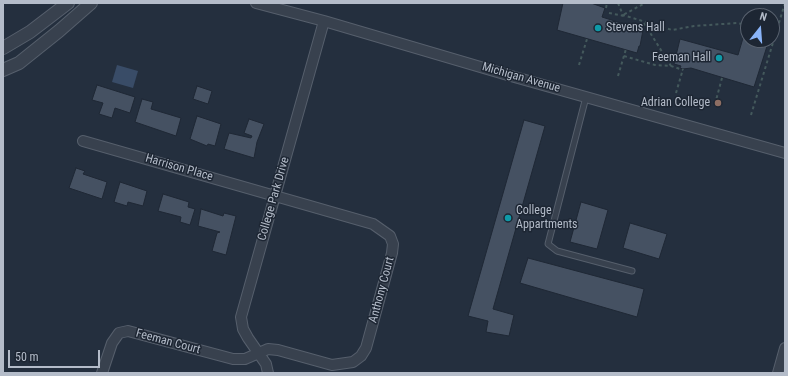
<!DOCTYPE html>
<html>
<head>
<meta charset="utf-8">
<style>
	body { margin:0 }
	#map { position:relative; width:788px; height:376px; overflow:hidden; background:#242f3e; font-family:"Roboto Condensed",sans-serif }
	canvas { display:block }
	.frame { position:absolute; inset:0; border:4px solid #b4bcc9; pointer-events:none }
	.north { position:absolute; left:740px; top:8px; width:40px; height:40px; box-sizing:border-box; background:#1d2633; border:1px solid #59626f; border-radius:50%; rotate:17deg; font-size:11px; font-weight:700; line-height:16px; text-align:center; color:#b4bcc9 }
	.north::after { content:''; display:block; margin:auto; width:14px; height:18px; background:#8ab4f8; clip-path:polygon(50% 0,100% 100%,50% 72%,0 100%) }
	.scale { position:absolute; left:8px; top:350px; width:92px; height:18px; box-sizing:border-box; border:2px solid #b4bcc9; border-top:0; padding-left:5px; font-size:12px; line-height:14px; white-space:nowrap; color:#b4bcc9; -webkit-text-stroke:3px #1d2633; paint-order:stroke }
</style>
</head>
<body>
<div id="map">
<canvas width="788" height="376"></canvas>
<div class="frame"></div>
<div class="north">N</div>
<div class="scale">50 m</div>
</div>
<script>
const context = document.querySelector('canvas').getContext('2d');
context.lineJoin = 'round';
function fill(path, color) {
  context.fillStyle = color;
  context.fill(path, 'evenodd');
}
function shape(rows) {
  const path = new Path2D();
  for (const r of rows) {
    path.moveTo(r[0], r[1]);
    for (let i = 2; i < r.length; i += 2) path.lineTo(r[i], r[i + 1]);
  }
  return path;
}
function stroke(path, color, width, dash) {
  context.strokeStyle = color;
  context.lineWidth = width;
  context.lineCap = dash ? 'butt' : 'round';
  context.setLineDash(dash || []);
  context.stroke(path);
}
function label(font, color, halo, rows, align = 'center') {
  context.font = font + ' "Roboto Condensed",sans-serif';
  context.lineWidth = 3;
  context.setLineDash([]);
  context.textBaseline = 'middle';
  context.strokeStyle = halo;
  context.fillStyle = color;
  for (const [text, x, y, turn = 0] of rows) {
    context.save();
    context.translate(x, y);
    context.rotate((+turn || 0) * Math.PI / 180);
    context.textAlign = isNaN(turn) ? turn : align;
    if (halo) context.strokeText(text, 0, 0);
    context.fillText(text, 0, 0);
    context.restore();
  }
}
fill(shape([
	[117,65,138,71,133,88,112,82]
]), '#394c67');
const building = shape([
	[563,3,591,3,605,8,602,17,643,30,640,46,639,46,637,53,557,30,563,3],
	[746,28,748,29,748,40,769,40,754,87,691,68,683,69,680,68,681,66,674,64,680,39,738,55,746,28],
	[97,85,135,97,130,113,115,108,112,118,99,114,103,103,92,100,97,85],
	[197,86,212,91,208,104,193,99,197,86],
	[142,99,153,102,151,109,181,118,176,136,135,122,142,99],
	[197,116,221,124,215,146,208,144,207,146,190,139,197,116],
	[249,119,264,124,257,142,254,158,224,149,229,133,251,138,252,136,244,133,249,119],
	[524,120,545,126,493,309,514,315,509,336,486,332,488,321,468,316,524,120],
	[76,168,85,171,83,174,107,182,102,199,69,188,76,168],
	[120,182,147,191,143,206,128,202,127,206,114,202,120,182],
	[163,194,189,202,188,207,195,209,190,225,180,222,181,217,158,211,163,194],
	[581,202,608,210,597,249,570,242,581,202],
	[201,209,223,216,224,213,236,216,226,255,212,251,217,233,220,232,198,226,201,209],
	[630,223,667,234,659,259,623,248,630,223],
	[528,258,644,289,637,317,520,283,528,258]
]);
fill(building, '#455162');
stroke(building, '#1f2835', 1);
const service = shape([
	[586,97,548,244,557,251,632,271]
]);
const minor = shape([
	[256,3,324,21,511,76,785,153],
	[83,141,373,224,390,236,393,244,392,253,366,348,361,356,353,362,332,365,278,350,268,349,245,359,233,359,128,331,119,333,112,343,102,373],
	[268,373,266,364,248,338,243,329,241,317,324,21],
	[778,373,785,348]
]);
const tertiary = shape([
	[3,48,30,32,68,3],
	[3,70,19,63,59,31,91,3]
]);
stroke(service, '#565f6c', 7);
stroke(minor, '#565f6c', 12);
stroke(tertiary, '#565f6c', 14);
stroke(shape([
	[618,3,623,15,672,30,694,26,737,23,748,25],
	[606,8,607,3],
	[609,13,624,16,623,15,645,3],
	[644,23,671,66],
	[624,56,655,65,671,66,683,70],
	[579,65,587,39],
	[618,76,626,49],
	[676,93,683,69],
	[715,104,722,78],
	[751,115,785,3]
]), '#44595c', 2, [3, 3]);
stroke(service, '#38414e', 5);
stroke(minor, '#38414e', 10);
stroke(tertiary, '#38414e', 12);
for (const [x, y, r, color] of [
	[598,28,4,"#0f9aa8"],
	[719,58,4,"#0f9aa8"],
	[718,103,4,"#8d6e63"],
	[508,218,4,"#0f9aa8"]
]) {
  const dot = new Path2D();
  dot.arc(x, y, r, 0, 2 * Math.PI);
  context.fillStyle = color;
  context.fill(dot);
  stroke(dot, '#1d2633', 1.5);
}
label('12px', '#b4bcc9', '#1d2633', [
	["Stevens Hall",606,28],
	["Feeman Hall",711,58,"right"],
	["Adrian College",710,103,"right"],
	["College",516,211],
	["Appartments",516,225]
], 'left');
label('12px', '#b4bcc9', '#1d2633', [
	["Michigan Avenue",521,78,16],
	["Harrison Place",179,168,16],
	["College Park Drive",274,199,-74],
	["Anthony Court",382,290,-75],
	["Feeman Court",168,342,15]
]);
</script>
</body>
</html>
